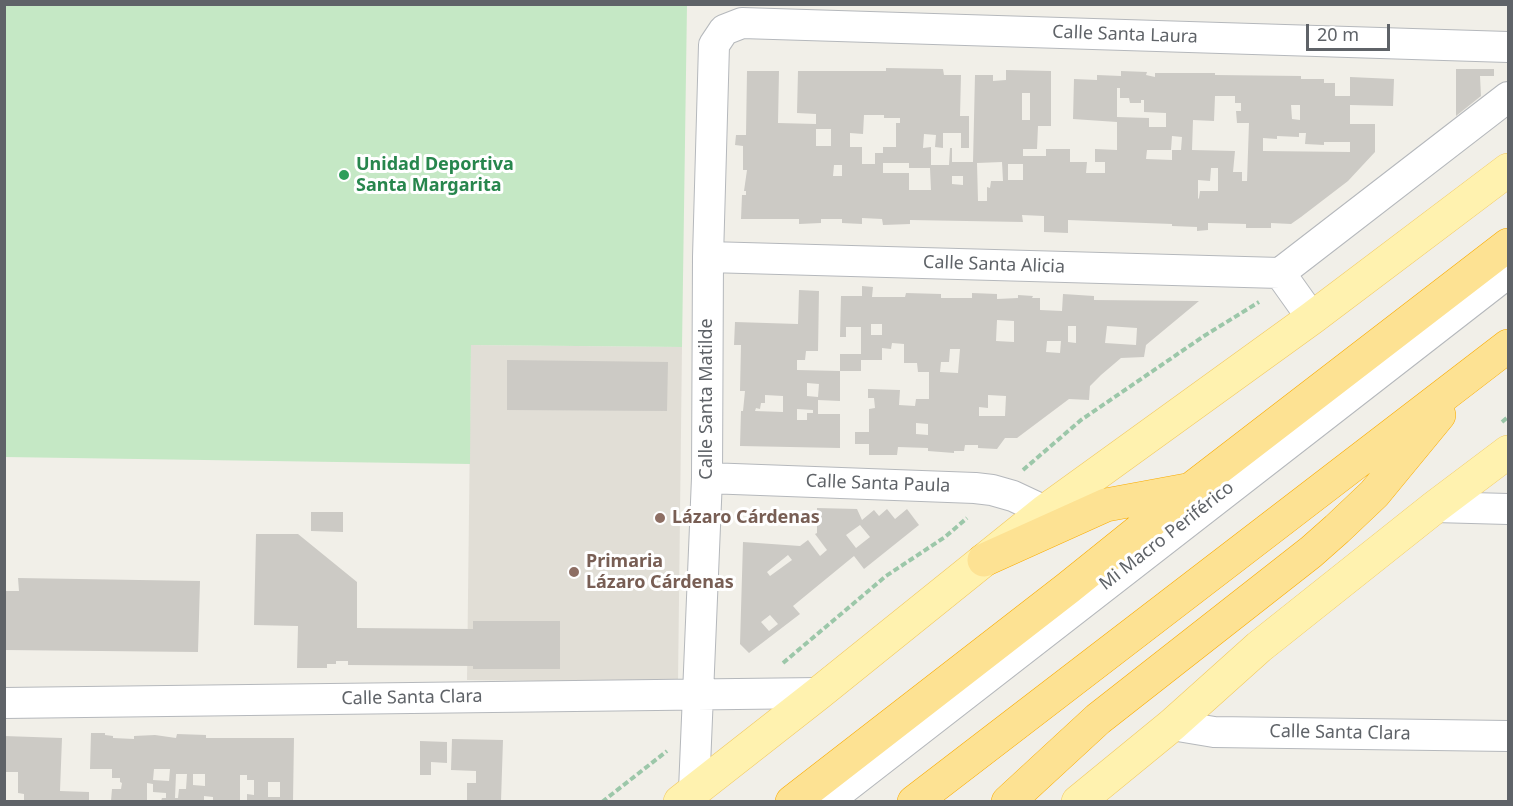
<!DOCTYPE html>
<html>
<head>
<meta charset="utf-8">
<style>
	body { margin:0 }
	#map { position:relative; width:1513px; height:806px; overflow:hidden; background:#f1efe8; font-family:"Noto Sans",sans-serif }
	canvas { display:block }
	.frame { position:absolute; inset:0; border:6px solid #5f6368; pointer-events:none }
	.scale { position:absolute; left:1306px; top:24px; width:84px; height:27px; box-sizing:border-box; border:3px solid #5f6368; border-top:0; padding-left:8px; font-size:18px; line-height:21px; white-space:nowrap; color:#5f6368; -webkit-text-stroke:4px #fff; paint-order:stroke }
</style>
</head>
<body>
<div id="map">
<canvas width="1513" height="806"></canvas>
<div class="frame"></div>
<div class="scale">20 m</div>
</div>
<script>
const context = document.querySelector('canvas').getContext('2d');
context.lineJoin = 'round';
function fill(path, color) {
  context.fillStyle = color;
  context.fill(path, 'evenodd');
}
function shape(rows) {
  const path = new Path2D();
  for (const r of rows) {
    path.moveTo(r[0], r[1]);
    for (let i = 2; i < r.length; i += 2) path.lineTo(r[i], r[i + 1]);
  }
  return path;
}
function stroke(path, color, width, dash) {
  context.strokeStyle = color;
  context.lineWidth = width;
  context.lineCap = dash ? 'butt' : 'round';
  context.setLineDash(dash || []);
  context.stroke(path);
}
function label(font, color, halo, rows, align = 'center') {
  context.font = font + ' "Noto Sans",sans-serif';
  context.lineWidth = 6;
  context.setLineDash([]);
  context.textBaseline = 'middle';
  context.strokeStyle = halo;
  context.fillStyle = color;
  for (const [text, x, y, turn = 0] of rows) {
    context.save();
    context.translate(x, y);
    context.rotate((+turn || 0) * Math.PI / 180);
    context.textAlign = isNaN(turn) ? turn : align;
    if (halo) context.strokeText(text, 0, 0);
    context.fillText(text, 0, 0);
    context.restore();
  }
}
fill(shape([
	[471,345,682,347,678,683,467,680]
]), '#e1ded6');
fill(shape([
	[5,4,687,5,682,347,471,345,470,464,5,457]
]), '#c5e8c5');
fill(shape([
	[886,68,943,69,944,75,961,75,960,116,969,116,969,148,961,148,961,133,943,133,943,148,935,147,936,135,924,134,923,148,931,147,931,165,949,165,950,148,952,148,952,162,973,162,975,75,993,75,993,81,1006,80,1006,70,1051,71,1051,126,1038,126,1037,149,1023,149,1023,156,1046,156,1046,149,1070,149,1070,162,1087,162,1086,173,1105,173,1105,162,1095,162,1095,149,1117,150,1117,122,1073,119,1074,79,1097,80,1097,75,1121,76,1121,71,1147,72,1146,75,1155,77,1155,73,1215,73,1215,75,1301,76,1301,79,1324,79,1324,83,1335,83,1335,96,1350,96,1350,77,1394,79,1393,106,1350,105,1350,124,1375,124,1375,152,1348,181,1301,217,1291,224,1271,223,1271,228,1246,228,1246,224,1208,223,1208,230,1197,231,1197,227,1172,226,1172,224,1068,220,1068,233,1044,232,1044,216,1022,215,1023,222,910,220,910,224,883,225,882,219,862,218,862,224,842,223,842,219,821,219,821,223,799,224,799,219,741,219,742,195,746,195,746,191,744,191,747,170,743,170,743,146,735,145,736,135,746,135,747,71,779,71,778,123,816,124,816,114,797,113,798,71,886,71],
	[1117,88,1120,88,1120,98,1129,98,1130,103,1141,103,1141,100,1144,100,1144,112,1166,113,1166,127,1149,127,1149,118,1117,117],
	[1022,93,1030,93,1030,120,1022,120],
	[1215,96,1235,96,1235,103,1241,103,1241,111,1236,111,1237,123,1249,123,1247,181,1242,181,1242,172,1233,172,1235,151,1192,150,1193,120,1214,121],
	[1291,105,1300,105,1300,120,1292,119],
	[864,115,884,115,884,118,900,118,900,123,896,123,896,147,883,147,883,153,875,153,875,164,862,164,862,147,850,147,850,133,863,134],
	[816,129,831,129,831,146,816,146],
	[1299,133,1306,133,1305,144,1324,145,1324,142,1350,142,1350,152,1263,151,1263,138,1277,139,1277,136,1299,137],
	[1172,136,1182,137,1181,150,1172,150,1172,160,1146,159,1147,150,1171,150],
	[1002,162,1003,181,991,181,990,188,987,187,987,201,978,201,977,163],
	[883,163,909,163,909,168,930,168,931,190,909,190,909,173,883,173],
	[1008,164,1023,164,1023,180,1008,180],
	[834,165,842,165,842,176,833,176],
	[1211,168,1218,168,1218,191,1200,191,1199,198,1198,199,1198,180,1210,181],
	[952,176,963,176,963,185,952,184],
	[1456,69,1494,69,1494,76,1480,76,1481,96,1456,116],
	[862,286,873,287,872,297,905,297,906,293,941,294,941,298,972,298,972,293,997,294,997,299,1018,298,1018,295,1033,296,1032,298,1040,298,1040,310,1062,311,1063,294,1094,296,1094,300,1199,301,1146,345,1144,357,1121,358,1101,375,1090,386,1089,400,1069,399,1017,438,1005,438,997,449,978,448,978,445,965,445,964,451,954,451,954,453,928,451,928,448,898,447,897,455,869,455,869,444,855,444,855,432,869,432,869,409,875,408,874,398,868,398,868,389,900,390,899,405,915,406,916,399,929,399,929,372,918,372,917,363,904,363,904,344,892,343,891,349,882,348,882,360,861,360,861,371,840,371,840,354,861,354,861,327,846,327,846,337,840,337,841,296,862,296],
	[997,320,1014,321,1014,342,996,341],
	[871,324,882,324,882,335,871,335],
	[1068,326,1076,326,1076,343,1068,342],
	[1107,326,1137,328,1136,345,1105,343],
	[1047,341,1061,341,1060,353,1046,352],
	[950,349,960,349,958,373,940,372,941,362,949,362],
	[988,395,1006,396,1005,416,979,416,979,407,988,408],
	[916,423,928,424,928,435,916,434],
	[799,290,819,291,818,351,806,351,805,360,797,360,797,370,840,371,840,401,818,400,818,414,840,414,840,448,740,446,741,411,743,411,745,391,740,391,741,345,734,345,735,322,798,324],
	[807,383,819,384,818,397,807,396],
	[765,395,783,396,783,412,755,411,756,408,760,409,761,403,765,403],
	[797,409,813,410,813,413,807,413,807,420,797,420],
	[507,360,668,362,667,411,507,410],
	[817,508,857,509,862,520,874,510,879,516,887,509,895,519,907,509,919,525,864,569,854,556,793,606,800,614,749,653,740,644,743,542,800,546,808,540,820,556,827,550,815,534,817,533],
	[860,525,870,537,856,548,846,535],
	[788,555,792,560,770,576,767,572],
	[770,615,778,624,769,631,761,622],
	[311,512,343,512,343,532,311,531],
	[256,534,298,534,357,582,357,628,473,629,473,621,560,621,560,669,473,669,473,666,348,665,348,661,336,661,336,664,327,664,327,668,297,668,298,626,254,625],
	[18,578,200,581,198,652,5,650,5,591,19,591],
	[91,733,105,733,105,735,113,736,113,738,134,739,134,736,155,735,176,738,177,734,206,735,206,738,294,738,293,801,247,801,247,794,254,795,254,780,247,780,247,775,240,775,240,801,213,801,213,797,204,796,204,801,161,801,162,798,166,798,166,793,153,792,153,784,147,783,147,801,111,801,112,789,121,789,122,783,120,782,120,778,112,778,112,769,90,769],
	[154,769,170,769,169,781,153,780],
	[176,774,187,774,186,789,179,789,178,798,175,798],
	[193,774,205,774,205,786,193,785],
	[268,782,280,782,280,797,268,797],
	[4,736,62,738,60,791,89,792,89,801,24,801,24,794,18,793,18,772,4,772],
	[452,739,503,740,501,801,467,801,467,783,476,783,476,771,451,770],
	[420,741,447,742,447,763,431,762,431,775,420,775]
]), '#cccac5');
const minor = shape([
	[708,257,1280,273],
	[1312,318,1280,273,1508,97],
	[707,478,975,488,992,490,1013,496,1045,511],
	[1435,507,1508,509],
	[4,703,819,693],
	[1172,725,1214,732,1508,736],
	[694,790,707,478,708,257,714,45,724,30,742,23,1508,47],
	[827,802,1508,273]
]);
const major = shape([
	[680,802,819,693,1045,511,1312,318,1508,170],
	[1078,802,1172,725,1259,647,1435,507,1508,452]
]);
const highway = shape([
	[984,560,1106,505,1187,490],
	[792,802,1068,588,1191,489,1508,245],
	[914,802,1508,346],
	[1008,802,1098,719,1311,552,1337,529,1374,494,1439,415]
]);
stroke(minor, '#b5b8bc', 32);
stroke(major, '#f2c960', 34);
stroke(highway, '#f9ab00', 34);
stroke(shape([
	[1502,422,1508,417],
	[1023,470,1081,420,1204,336,1259,302],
	[783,663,886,576,945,537,967,518],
	[602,802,667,751]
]), '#9cc7a9', 4, [6, 3]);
stroke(minor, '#fff', 30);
stroke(major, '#fff2af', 33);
stroke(highway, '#fde293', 33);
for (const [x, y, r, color] of [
	[344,175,6,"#2e9e5b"],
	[660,518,6,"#8d6e63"],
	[574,572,6,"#8d6e63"]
]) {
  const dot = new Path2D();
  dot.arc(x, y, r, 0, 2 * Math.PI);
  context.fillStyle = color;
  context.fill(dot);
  stroke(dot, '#fff', 2);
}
label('18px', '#5f6368', '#fff', [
	["Calle Santa Laura",1125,35,2],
	["Calle Santa Alicia",994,265,2],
	["Calle Santa Matilde",707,399,-90],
	["Calle Santa Paula",878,484,2],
	["Mi Macro Periférico",1167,536,-38],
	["Calle Santa Clara",412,698,-1],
	["Calle Santa Clara",1340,733,1]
]);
label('bold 18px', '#27864d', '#fff', [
	["Unidad Deportiva",356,165],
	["Santa Margarita",356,186]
], 'left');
label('bold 18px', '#785e54', '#fff', [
	["Lázaro Cárdenas",672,518],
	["Primaria",586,562],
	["Lázaro Cárdenas",586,583]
], 'left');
</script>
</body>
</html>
